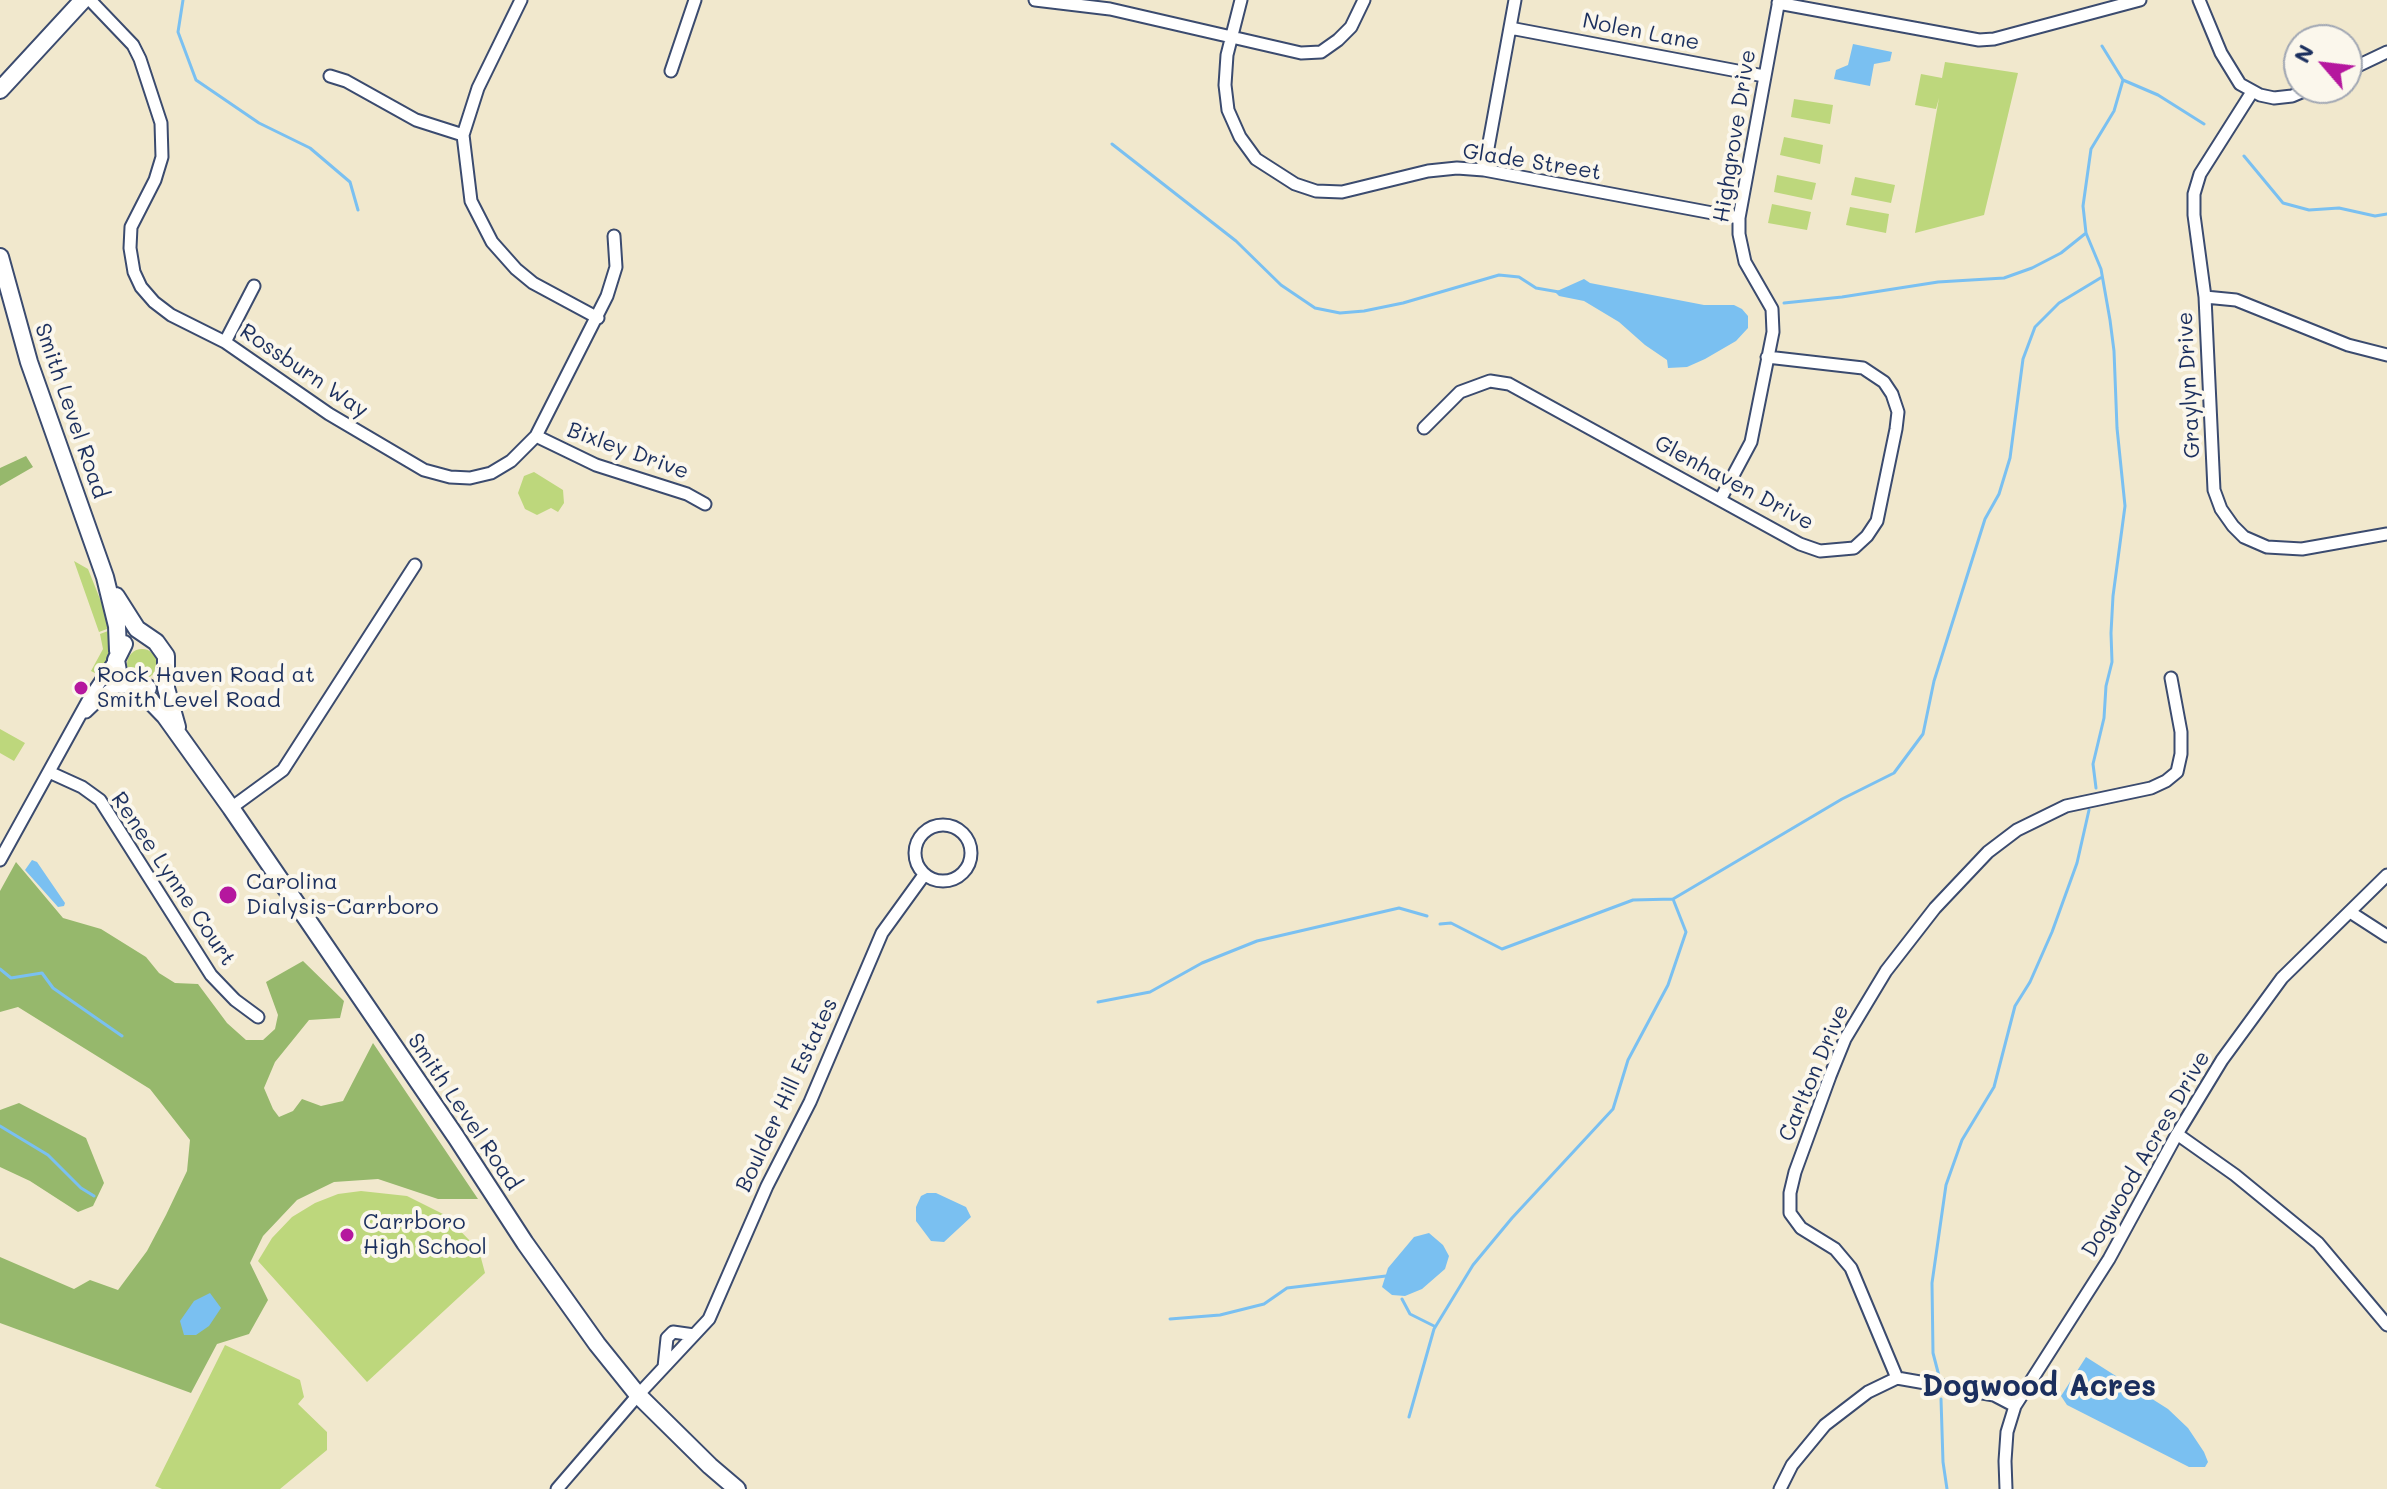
<!DOCTYPE html>
<html>
<head>
<meta charset="utf-8">
<style>
	body { margin:0 }
	#map { position:relative; width:2387px; height:1489px; overflow:hidden; background:#f1e8cd; font-family:Mali,sans-serif }
	canvas { display:block }
	.north { position:absolute; left:2283px; top:24px; width:80px; height:80px; box-sizing:border-box; background:#fbf7ec; border:2px solid #a1a7b3; border-radius:50%; rotate:298deg; font-size:22px; font-weight:700; line-height:32px; text-align:center; color:#1b2f5e }
	.north::after { content:''; display:block; margin:auto; width:28px; height:36px; background:#b5179e; clip-path:polygon(50% 0,100% 100%,50% 72%,0 100%) }
</style>
</head>
<body>
<div id="map">
<canvas width="2387" height="1489"></canvas>
<div class="north">N</div>
</div>
<script>
const context = document.querySelector('canvas').getContext('2d');
context.lineJoin = 'round';
function fill(path, color) {
  context.fillStyle = color;
  context.fill(path, 'evenodd');
}
function shape(rows) {
  const path = new Path2D();
  for (const r of rows) {
    if (r.length === 3) {
      path.moveTo(r[0] + r[2], r[1]);
      path.arc(r[0], r[1], r[2], 0, 2 * Math.PI);
      continue;
    }
    path.moveTo(r[0], r[1]);
    for (let i = 2; i < r.length; i += 2) path.lineTo(r[i], r[i + 1]);
  }
  return path;
}
function stroke(path, color, width, dash) {
  context.strokeStyle = color;
  context.lineWidth = width;
  context.lineCap = dash ? 'butt' : 'round';
  context.setLineDash(dash || []);
  context.stroke(path);
}
function label(font, color, halo, rows, align = 'center') {
  context.font = font + ' Mali,sans-serif';
  context.lineWidth = 8;
  context.setLineDash([]);
  context.textBaseline = 'middle';
  context.strokeStyle = halo;
  context.fillStyle = color;
  for (const [text, x, y, turn = 0] of rows) {
    context.save();
    context.translate(x, y);
    context.rotate((+turn || 0) * Math.PI / 180);
    context.textAlign = isNaN(turn) ? turn : align;
    if (halo) context.strokeText(text, 0, 0);
    context.fillText(text, 0, 0);
    context.restore();
  }
}
fill(shape([
	[1945,62,2018,73,1984,215,1915,233,1939,98,1936,109,1915,105,1921,74,1942,78],
	[1794,99,1833,105,1830,124,1791,117],
	[1784,137,1823,145,1820,164,1780,155],
	[1777,175,1816,183,1812,200,1774,192],
	[1855,177,1895,185,1891,203,1851,195],
	[1772,204,1811,212,1807,230,1768,223],
	[1850,207,1889,214,1886,233,1846,225],
	[534,472,563,490,564,503,558,512,551,508,537,515,525,509,518,493,524,476],
	[74,561,88,569,110,624,107,629,99,632],
	[108,631,114,633,115,641,109,663,99,675,91,671,103,649,100,634],
	[142,664,15],
	[0,729,25,743,14,761,0,753],
	[361,1191,407,1196,445,1215,471,1242,481,1258,485,1273,367,1382,258,1261,272,1238,292,1217,315,1203,338,1194],
	[225,1345,300,1380,304,1397,298,1404,327,1432,327,1450,280,1489,162,1489,155,1486]
]), '#bdd77c');
fill(shape([
	[26,456,33,467,0,486,0,468],
	[16,862,63,918,101,929,146,957,159,973,175,983,198,984,227,1023,246,1040,263,1040,275,1029,278,1015,266,982,303,961,344,1001,340,1018,309,1020,275,1062,264,1088,273,1109,279,1117,293,1111,302,1099,321,1106,343,1101,373,1043,478,1199,438,1199,378,1179,334,1182,297,1200,263,1236,250,1263,268,1300,249,1334,217,1344,191,1393,0,1323,0,1257,74,1289,90,1280,118,1290,147,1251,166,1215,187,1171,190,1140,150,1089,18,1007,0,1012,0,891],
	[19,1103,86,1138,104,1183,93,1206,78,1212,30,1181,0,1167,0,1110]
]), '#96b86c');
fill(shape([
	[1853,44,1892,52,1890,61,1874,64,1870,86,1834,79,1836,70,1848,65],
	[1584,279,1590,283,1704,305,1734,305,1742,309,1748,316,1748,328,1736,341,1705,359,1687,367,1668,368,1667,360,1645,345,1619,322,1584,301,1559,296,1555,292],
	[32,860,37,862,65,903,64,906,58,907,25,870],
	[927,1193,936,1193,966,1207,971,1217,944,1242,931,1241,916,1221,916,1207,921,1196],
	[1429,1233,1443,1245,1449,1256,1445,1269,1422,1289,1405,1296,1392,1295,1382,1287,1388,1268,1414,1237],
	[210,1293,221,1308,209,1326,196,1335,184,1335,180,1321,194,1301],
	[2086,1357,2168,1409,2188,1428,2204,1452,2208,1462,2205,1467,2189,1467,2067,1405,2061,1396]
]), '#7ac0f1');
stroke(shape([
	[183,0,178,32,196,80,259,123,310,148,350,182,358,210],
	[2102,46,2123,80,2158,95,2204,124],
	[1112,144,1236,241,1281,285,1315,308,1340,313,1364,311,1403,303,1499,275,1519,277,1536,288,1559,292],
	[2244,156,2283,203,2309,210,2339,208,2375,216,2387,214],
	[1784,303,1842,297,1938,282,2004,278,2032,268,2061,253,2086,233],
	[2096,788,2093,764,2104,718,2106,686,2112,662,2111,633,2113,596,2125,506,2117,428,2114,351,2110,320,2101,269,2086,233,2083,206,2091,149,2114,111,2123,80],
	[1440,924,1451,923,1502,949,1633,900,1673,899,1842,799,1894,773,1923,734,1934,681,1985,519,1999,494,2010,458,2023,359,2035,327,2059,303,2102,277],
	[0,969,11,978,42,973,53,988,122,1036],
	[1098,1002,1150,992,1202,963,1257,941,1399,908,1427,916],
	[0,1126,48,1155,81,1188,94,1196],
	[1402,1299,1410,1314,1434,1326],
	[1170,1319,1220,1315,1264,1304,1287,1288,1386,1276],
	[1939,1376,1933,1353,1932,1283,1946,1185,1962,1140,1994,1087,2015,1006,2030,982,2052,932,2077,863,2089,810],
	[1941,1399,1943,1462,1947,1489],
	[1409,1417,1434,1329,1473,1265,1512,1218,1613,1109,1628,1060,1668,985,1686,932,1673,899]
]), '#7ac0f1', 3);
const street = shape([
	[90,0,133,45,140,59,161,123,162,157,155,180,131,227,130,248,134,272,141,287,154,302,171,315,225,342,329,414,424,470,450,477,470,478,491,473,511,461,536,436,607,296,616,267,614,236],
	[521,0,478,88,463,135,471,201,492,242,516,269,533,283,598,318],
	[1035,0,1110,9,1301,53,1321,52,1338,40,1351,27,1364,0],
	[1241,0,1227,55,1225,85,1228,110,1240,137,1256,159,1295,184,1316,191,1342,192,1428,171,1457,168,1484,170,1739,218],
	[2199,0,2221,53,2240,84,2260,95,2274,98,2292,96,2311,88],
	[1778,3,1979,40,1994,39,2140,0],
	[1510,28,1764,76],
	[671,71,695,0],
	[2347,71,2387,52],
	[330,76,346,81,416,120,463,135],
	[2252,92,2200,174,2194,194,2194,215,2205,297,2214,490,2221,509,2233,526,2244,537,2267,547,2302,549,2387,534],
	[1484,170,1515,0],
	[2205,297,2236,300,2348,345,2387,355],
	[225,342,254,286],
	[1424,428,1460,392,1490,381,1509,384,1800,544,1820,551,1854,548,1867,536,1877,521,1896,429,1898,412,1892,394,1884,382,1863,368,1767,357],
	[536,436,596,465,687,494,705,504],
	[1720,500,1751,442,1773,332,1772,309,1745,262,1739,234,1739,218,1779,0],
	[86,712,108,691,117,687,131,687],
	[49,772,82,787,100,800,211,975,235,1000,258,1017],
	[231,808,283,770,415,565],
	[943,853,28],
	[0,860,90,697,115,660],
	[2350,912,2387,936],
	[2177,1134,2235,1175,2318,1243,2387,1325],
	[664,1367,667,1338,673,1332,694,1335],
	[1897,1378,1851,1268,1835,1249,1801,1228,1790,1213,1790,1193,1795,1172,1830,1076,1845,1039,1886,971,1935,908,1988,852,2017,830,2066,806,2151,788,2166,781,2177,772,2181,754,2181,732,2171,678],
	[557,1489,638,1395,709,1319,767,1186,810,1102,882,933,924,875],
	[1780,1489,1792,1465,1825,1425,1868,1392,1897,1378,1994,1395,2015,1406],
	[2006,1489,2005,1461,2007,1432,2015,1406,2109,1259,2177,1134,2222,1060,2282,978,2387,875]
]);
const secondary = shape([
	[0,90,83,0],
	[0,257,29,362,105,577,117,626,118,651],
	[116,596,137,629,156,642,166,656,166,688,177,727],
	[124,644,116,660,119,677,131,687,148,688],
	[139,689,165,716,231,808,456,1137,525,1243,597,1344,638,1395,710,1466,737,1489]
]);
stroke(street, '#3b4b6f', 15);
stroke(secondary, '#3b4b6f', 20);
stroke(street, '#fff', 11);
stroke(secondary, '#fff', 16);
for (const [x, y, r, color] of [
	[81,688,8,"#b5179e"],
	[228,895,10,"#b5179e"],
	[347,1235,8,"#b5179e"]
]) {
  const dot = new Path2D();
  dot.arc(x, y, r, 0, 2 * Math.PI);
  context.fillStyle = color;
  context.fill(dot);
  stroke(dot, '#fbf7ec', 3);
}
label('22px', '#1b2f5e', '#fbf7ec', [
	["Nolen Lane",1641,32,11],
	["Highgrove Drive",1735,136,-81],
	["Glade Street",1532,162,9],
	["Rossburn Way",304,371,34],
	["Graylyn Drive",2189,385,-93],
	["Smith Level Road",71,411,71],
	["Bixley Drive",628,451,20],
	["Glenhaven Drive",1734,483,28],
	["Renee Lynne Court",173,879,56],
	["Carlton Drive",1814,1073,-67],
	["Boulder Hill Estates",787,1095,-65],
	["Smith Level Road",464,1112,56],
	["Dogwood Acres Drive",2146,1154,-60]
]);
label('22px', '#1b2f5e', '#fbf7ec', [
	["Rock Haven Road at",97,675],
	["Smith Level Road",97,700],
	["Carolina",246,882],
	["Dialysis-Carrboro",246,907],
	["Carrboro",363,1222],
	["High School",363,1247]
], 'left');
label('bold 30px', '#1b2f5e', '#fbf7ec', [
	["Dogwood Acres",2039,1387]
]);
</script>
</body>
</html>
